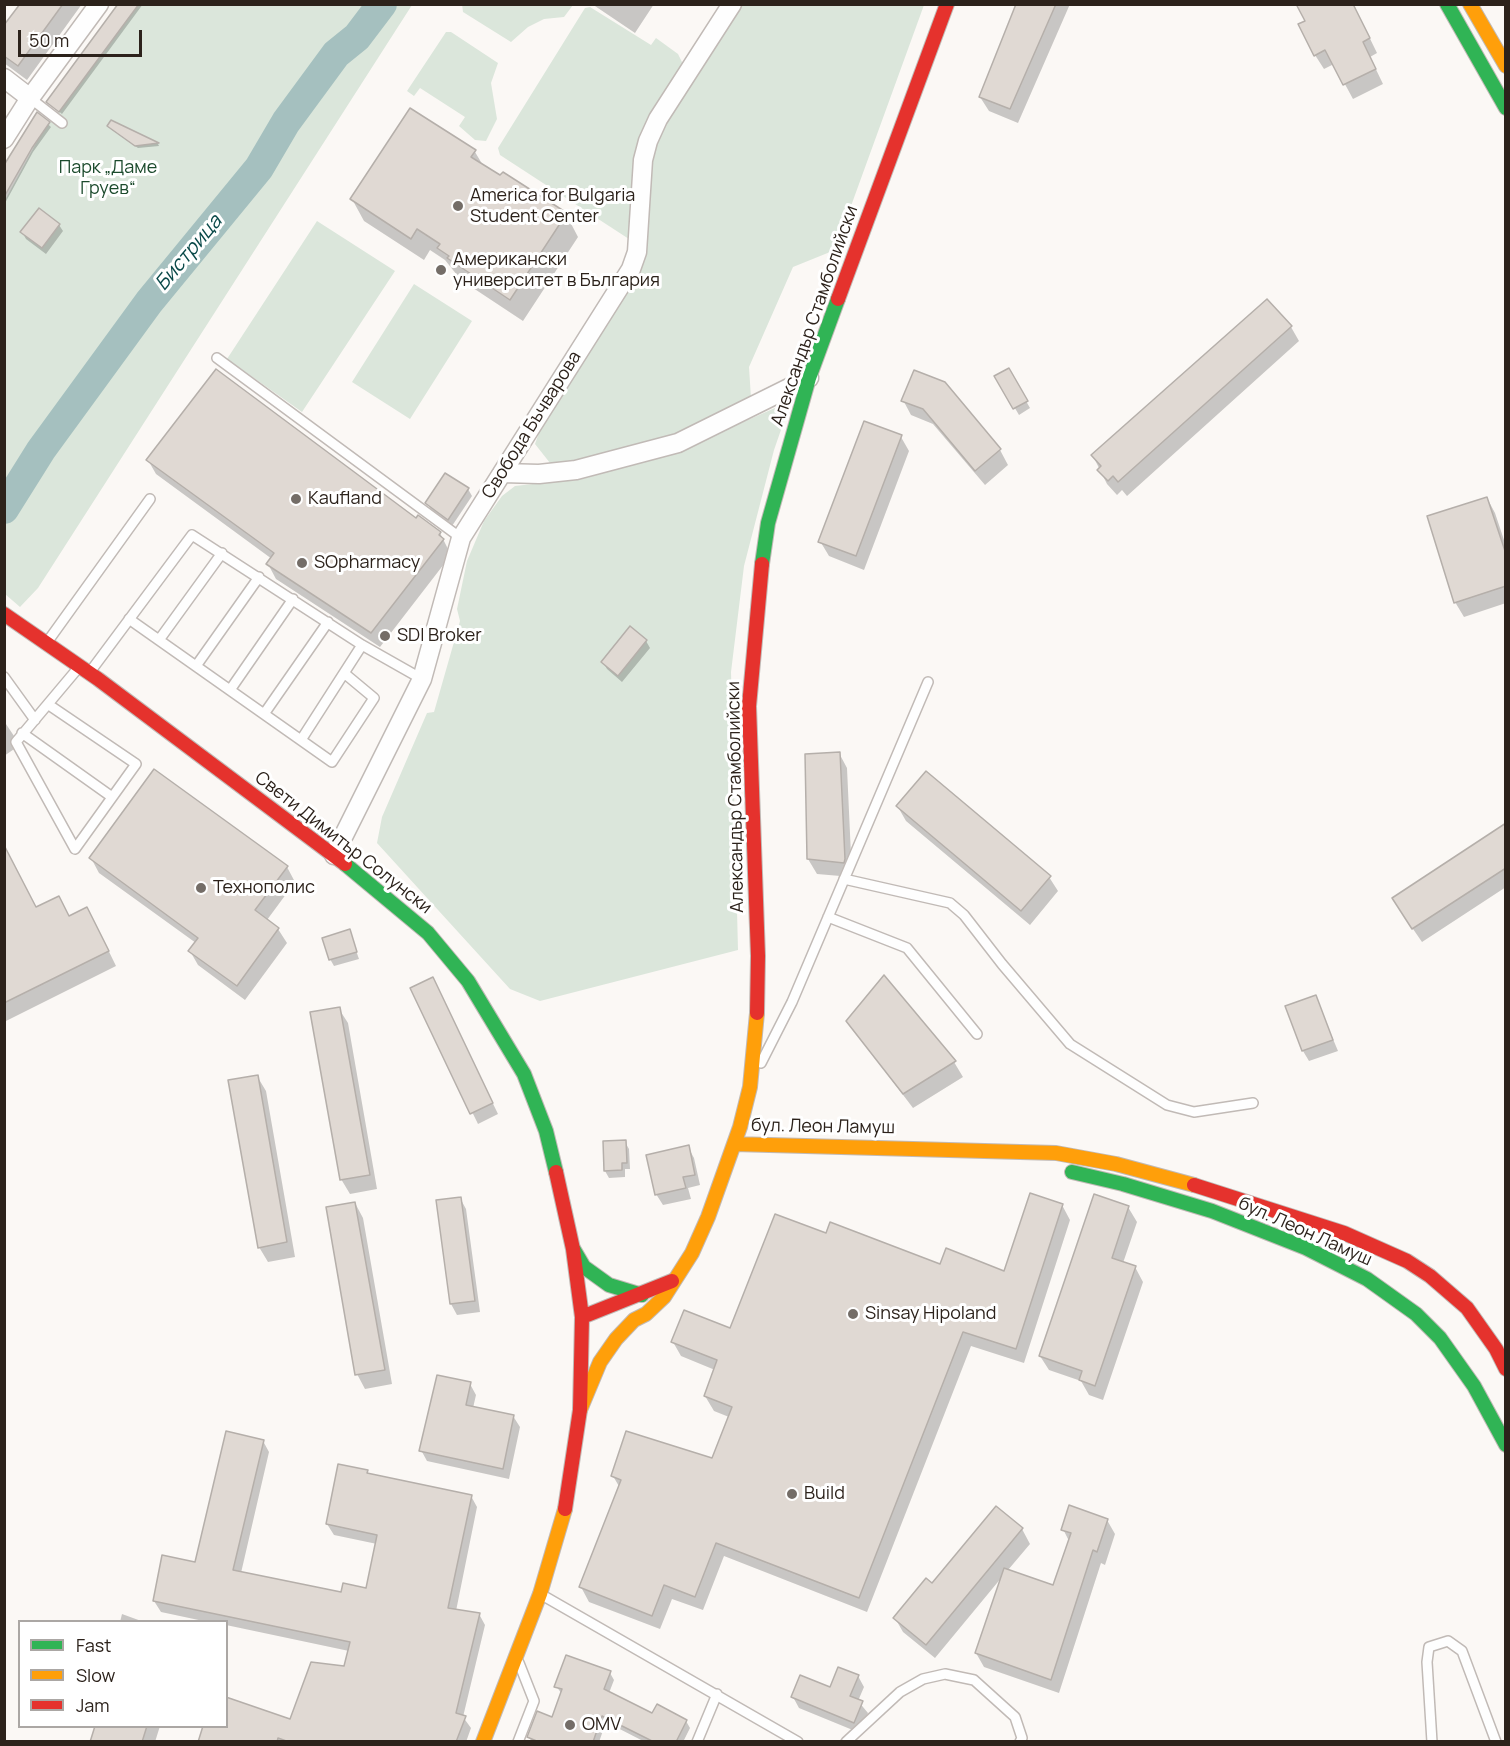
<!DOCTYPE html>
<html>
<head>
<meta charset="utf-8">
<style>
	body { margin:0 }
	#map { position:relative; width:1510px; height:1746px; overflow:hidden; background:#fbf8f5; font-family:Manrope,sans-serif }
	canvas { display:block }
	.frame { position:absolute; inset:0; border:6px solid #2c221b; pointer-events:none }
	.legend { position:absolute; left:18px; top:1620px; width:210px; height:108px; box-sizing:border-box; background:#fff; border:2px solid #aba7a4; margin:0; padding:8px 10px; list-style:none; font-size:18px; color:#2c221b }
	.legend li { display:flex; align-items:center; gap:12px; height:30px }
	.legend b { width:30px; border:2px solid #aba7a4 }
	.scale { position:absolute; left:18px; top:30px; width:124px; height:27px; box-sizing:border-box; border:3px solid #2c221b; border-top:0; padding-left:8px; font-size:18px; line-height:21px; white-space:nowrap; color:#2c221b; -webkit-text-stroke:4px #fff; paint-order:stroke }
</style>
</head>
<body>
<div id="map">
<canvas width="1510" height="1746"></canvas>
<div class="frame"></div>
<ul class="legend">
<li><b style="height:8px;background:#30b455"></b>Fast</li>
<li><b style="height:8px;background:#ff9f0a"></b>Slow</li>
<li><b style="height:8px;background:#e5322d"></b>Jam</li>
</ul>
<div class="scale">50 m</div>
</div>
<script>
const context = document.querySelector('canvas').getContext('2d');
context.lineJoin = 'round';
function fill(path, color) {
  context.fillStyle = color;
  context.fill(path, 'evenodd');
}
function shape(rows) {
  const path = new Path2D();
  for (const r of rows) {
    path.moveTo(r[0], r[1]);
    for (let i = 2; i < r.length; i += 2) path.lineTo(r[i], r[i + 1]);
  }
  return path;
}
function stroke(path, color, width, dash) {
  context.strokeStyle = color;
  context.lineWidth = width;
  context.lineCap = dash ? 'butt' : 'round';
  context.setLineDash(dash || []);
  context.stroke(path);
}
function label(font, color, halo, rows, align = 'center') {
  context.font = font + ' Manrope,sans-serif';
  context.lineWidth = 6;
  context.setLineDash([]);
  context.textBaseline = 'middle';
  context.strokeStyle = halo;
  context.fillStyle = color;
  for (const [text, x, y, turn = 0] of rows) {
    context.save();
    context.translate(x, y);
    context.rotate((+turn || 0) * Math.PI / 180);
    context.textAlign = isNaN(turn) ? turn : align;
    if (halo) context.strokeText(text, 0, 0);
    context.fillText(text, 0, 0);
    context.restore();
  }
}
fill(shape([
	[462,4,573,4,573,5,564,17,544,19,528,27,511,42,463,12],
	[138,5,412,5,38,588,20,607,5,594,5,200,41,134],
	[742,5,924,5,835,250,793,267,749,367,751,398,676,437,561,464,550,463,535,444,540,430,633,284,647,251,652,158,659,134],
	[590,7,651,45,656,38,678,54,684,66,643,136,632,241,500,155,498,148,585,8],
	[446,32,451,32,498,63,491,83,497,119,486,141,475,140,459,126,465,117,420,88,414,96,407,91],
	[317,221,395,271,302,412,227,359],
	[414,284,472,321,410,419,352,382],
	[791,401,774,450,744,566,731,672,738,950,540,1001,510,989,377,843,382,817,427,713,434,712,460,621,457,609,467,561,484,521,502,496,515,486,586,478,679,450]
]), '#dbe6db');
fill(shape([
	[21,4,82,4,27,80,4,63,4,28],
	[121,4,143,4,62,114,48,102],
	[592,4,654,4,635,33],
	[1018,4,1070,4,1018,123,989,111,980,97],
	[1357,12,1377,53,1370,57,1383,84,1353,99,1334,64,1324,69,1315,55,1307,22],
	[37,114,51,127,33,152,4,205,4,168],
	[111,122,158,144,159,146,138,148,111,129],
	[475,152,484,167,566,214,578,237,523,321,461,280,445,260,430,250,424,260,364,221,352,199],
	[59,225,63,231,46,254,26,239,22,232],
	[1291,327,1299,341,1127,496,1122,490,1117,495,1107,484,1093,456],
	[1008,370,1030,408,1019,415,996,376],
	[944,384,1000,450,1008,465,985,485,933,424,911,415,903,400],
	[901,437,909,451,864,570,829,556,820,541],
	[148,460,416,520,440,533,451,555,380,647,276,579,268,564,272,559,156,474],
	[468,489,472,496,452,526,431,510,427,503],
	[1487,498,1495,513,1506,546,1506,603,1464,617,1455,602],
	[646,641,650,648,622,682,607,669,603,662],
	[4,721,20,745,4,756],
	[839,753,847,768,852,877,817,874,808,859],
	[898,807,1049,877,1058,891,1030,925,906,821],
	[1506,825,1506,887,1422,942,1402,913],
	[4,846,37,909,95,923,116,966,4,1022],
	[91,858,287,867,295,882,267,920,278,929,287,943,245,1000,198,965,190,951,196,943,99,873],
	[349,931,359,959,334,966,330,959],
	[884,977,954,1062,963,1077,913,1108,847,1021],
	[412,989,438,990,498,1114,478,1124],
	[1315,996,1338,1051,1309,1061,1303,1051],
	[339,1009,348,1023,377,1189,350,1194,341,1179],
	[257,1076,266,1091,295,1257,268,1262,259,1247],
	[625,1142,629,1149,630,1169,625,1169,625,1177,609,1178,605,1171],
	[688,1147,694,1158,700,1185,688,1188,691,1199,663,1205,656,1194],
	[460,1198,466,1209,480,1312,457,1315,451,1304],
	[355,1203,363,1218,392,1384,365,1389,357,1374],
	[1062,1205,1070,1220,1024,1363,971,1346,867,1612,724,1556,703,1610,672,1599,660,1629,589,1602,581,1587,620,1488,613,1476,713,1460,729,1417,714,1411,705,1396,715,1370,681,1356,673,1342,731,1330,827,1235,940,1266,1005,1273],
	[1128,1207,1137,1222,1123,1263,1135,1267,1143,1282,1103,1400,1089,1395,1081,1381,1049,1370,1040,1356],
	[470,1384,476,1395,473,1408,513,1416,520,1427,509,1479,427,1461,421,1450],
	[263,1441,269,1452,241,1573,342,1594,367,1589,377,1544,334,1535,327,1524,367,1471,369,1475,471,1496,477,1507,456,1611,479,1614,485,1625,463,1717,471,1728,466,1742,199,1742,226,1726,291,1721,345,1668,349,1651,226,1625,226,1622,208,1622,161,1612,154,1601,196,1564],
	[1107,1520,1115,1534,1105,1565,1101,1563,1059,1693,984,1667,976,1653,1002,1577,935,1658,903,1632,895,1618,933,1585,1022,1529,1030,1544,1008,1570,1054,1586,1069,1541,1063,1529],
	[122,1614,144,1622,120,1622],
	[610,1673,614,1680,609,1693,653,1715,686,1721,690,1728,683,1742,645,1742,606,1722,599,1742,532,1742,529,1737,552,1719,562,1694,556,1686],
	[858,1676,864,1687,858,1701,868,1713,860,1733,799,1708,793,1697,830,1689],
	[97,1726,160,1726,155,1742,91,1742]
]), '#0003');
stroke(shape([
	[4,509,41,450,149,302,259,168,286,122,336,54,357,37,382,4]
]), '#a5c0bf', 30);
const building = shape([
	[20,4,63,4,18,66,4,56,4,25,20,4],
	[118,4,139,4,59,112,46,102,118,4],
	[1016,4,1056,4,1010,109,979,97,1016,4],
	[1296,4,1353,4,1370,38,1363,42,1376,69,1343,85,1325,50,1314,56,1298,24,1305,21,1296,4],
	[410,108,476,150,471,157,500,175,503,172,567,213,510,300,447,258,449,256,437,248,440,244,417,229,411,239,350,199,410,108],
	[37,112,50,122,32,148,4,197,4,165,37,112],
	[111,120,159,143,135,146,107,126,111,120],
	[39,208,60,224,42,248,20,232,39,208],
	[1267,299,1292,326,1118,482,1113,476,1108,481,1097,470,1101,466,1091,455,1267,299],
	[1009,368,1028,401,1013,409,994,376,1009,368],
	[216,369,416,518,418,515,441,532,439,535,444,539,371,633,266,564,274,553,146,460,216,369],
	[914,370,945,382,1001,449,975,471,923,409,901,401,914,370],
	[864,421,902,435,856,556,818,542,864,421],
	[445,473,469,488,448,520,425,503,445,473],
	[1487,497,1506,554,1506,586,1454,603,1427,516,1487,497],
	[630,626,647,640,618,676,601,662,630,626],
	[840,752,845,859,844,863,807,859,805,754,840,752],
	[154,769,288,866,255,910,279,928,237,986,188,951,198,938,89,858,154,769],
	[926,771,1051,876,1021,911,896,806,926,771],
	[1506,823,1506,868,1412,929,1392,898,1506,823],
	[4,845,36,907,59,896,69,916,87,907,109,951,4,1003,4,845],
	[350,929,357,952,329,960,322,938,350,929],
	[884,975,956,1061,903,1094,846,1021,884,975],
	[433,977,493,1103,470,1114,410,988,433,977],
	[1316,995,1333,1040,1302,1051,1285,1006,1316,995],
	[340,1007,370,1175,340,1180,310,1012,340,1007],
	[258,1075,287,1242,258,1248,228,1080,258,1075],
	[626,1140,627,1163,622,1163,622,1170,604,1171,603,1141,626,1140],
	[689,1145,695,1175,683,1177,686,1188,655,1195,646,1155,689,1145],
	[1030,1193,1063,1204,1016,1349,963,1332,859,1598,716,1543,695,1597,664,1585,652,1616,579,1587,621,1480,611,1476,626,1431,712,1458,732,1407,704,1396,717,1360,671,1342,684,1310,730,1328,775,1214,826,1233,830,1222,940,1264,946,1248,1004,1271,1030,1193],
	[1094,1194,1129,1206,1112,1258,1136,1266,1095,1386,1079,1380,1082,1371,1039,1356,1094,1194],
	[461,1197,475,1301,450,1304,436,1200,461,1197],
	[355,1202,385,1370,355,1375,326,1207,355,1202],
	[437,1375,471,1382,466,1405,514,1415,503,1469,419,1451,437,1375],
	[226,1431,264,1440,233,1570,341,1592,343,1583,366,1588,377,1535,326,1524,338,1464,368,1470,367,1473,472,1495,448,1608,480,1613,456,1713,466,1716,456,1742,289,1742,278,1738,277,1742,198,1742,203,1726,226,1726,226,1697,290,1719,311,1662,344,1666,350,1642,153,1601,162,1555,195,1562,226,1431],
	[1069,1505,1108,1519,1097,1552,1093,1550,1051,1680,975,1653,1004,1568,1053,1585,1071,1533,1061,1530,1069,1505],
	[996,1506,1023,1528,926,1645,893,1618,926,1578,932,1583,996,1506],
	[566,1655,611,1671,604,1689,652,1713,657,1704,687,1720,676,1742,654,1742,602,1716,593,1742,539,1742,527,1737,537,1711,552,1717,562,1689,554,1687,566,1655],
	[838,1667,859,1675,850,1696,863,1701,854,1723,791,1697,800,1675,830,1687,838,1667],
	[95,1726,147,1726,142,1742,90,1742,95,1726]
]);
fill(building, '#e0d9d3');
stroke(building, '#b5afaa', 1.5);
const lane = shape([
	[30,98,62,123],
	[217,358,461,538],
	[129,619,332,762,374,698,344,673],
	[159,640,222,553],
	[48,641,150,499],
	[196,666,259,577],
	[90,672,192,535,362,645,422,679],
	[4,677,35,720],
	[230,690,293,599],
	[49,705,136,764,75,849,16,742,79,667],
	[264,714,328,622],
	[22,733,112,797],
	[301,740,362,645],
	[844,879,950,903,964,915,1002,964,1070,1044,1167,1105,1194,1112,1253,1103],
	[828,917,907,948,977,1034],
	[761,1063,792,1002,928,682],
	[542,1595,798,1742],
	[518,1742,534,1701,519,1663],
	[697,1742,717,1694],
	[846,1742,900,1692,923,1679,945,1674,974,1680,1015,1717,1022,1738,1020,1742],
	[1432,1742,1427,1662,1429,1647,1448,1641,1462,1651,1496,1742]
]);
const street = shape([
	[4,78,30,98],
	[4,139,30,98,99,4],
	[502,473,539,474,576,470,678,443,809,378],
	[334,855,422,679,461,538,631,269,637,252,643,160,648,141,658,119,732,4]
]);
const fast = shape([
	[1447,4,1506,108],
	[762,564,768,523,809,378,838,299],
	[345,864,428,933,468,981,524,1074,546,1131,556,1172],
	[1072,1172,1123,1184,1212,1211,1306,1248,1367,1279,1416,1314,1440,1338,1474,1386,1506,1445],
	[574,1250,584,1267,609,1285,642,1295]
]);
const slow = shape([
	[1470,4,1506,66],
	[734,1144,1056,1153,1116,1164,1194,1185],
	[580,1410,600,1362,616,1339,634,1320,646,1314,664,1297,692,1253,708,1217,740,1127,750,1087,757,1013],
	[483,1742,540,1594,565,1509]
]);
const jam = shape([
	[838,299,947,4],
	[4,614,98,679,345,864],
	[757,1013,758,956,749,706,762,564],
	[556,1172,573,1249,582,1317,580,1410,565,1509],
	[1194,1185,1344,1233,1407,1261,1430,1276,1467,1308,1496,1349,1506,1369],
	[582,1317,672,1281]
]);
stroke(lane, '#c1bab6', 12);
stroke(street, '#c1bab6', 21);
stroke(fast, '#c1bab6', 16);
stroke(slow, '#c1bab6', 16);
stroke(jam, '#c1bab6', 16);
stroke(lane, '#fefefe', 9);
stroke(street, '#fefefe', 18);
stroke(fast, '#30b455', 14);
stroke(slow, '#ff9f0a', 14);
stroke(jam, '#e5322d', 14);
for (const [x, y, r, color] of [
	[458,206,6,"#746d67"],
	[441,270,6,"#746d67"],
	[296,499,6,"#746d67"],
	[302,563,6,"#746d67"],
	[385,636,6,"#746d67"],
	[201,888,6,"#746d67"],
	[853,1314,6,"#746d67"],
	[792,1494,6,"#746d67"],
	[570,1725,6,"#746d67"]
]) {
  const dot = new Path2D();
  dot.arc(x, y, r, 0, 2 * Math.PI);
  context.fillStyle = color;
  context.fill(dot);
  stroke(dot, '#fff', 2);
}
label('18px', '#1c4b2d', '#fff', [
	["Парк „Даме",108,168],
	["Груев“",108,189]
]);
label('18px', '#2c221b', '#fff', [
	["America for Bulgaria",470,196],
	["Student Center",470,217],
	["Американски",453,260],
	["университет в България",453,281],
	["Kaufland",308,499],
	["SOpharmacy",314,563],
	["SDI Broker",397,636],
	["Технополис",213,888],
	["Sinsay Hipoland",865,1314],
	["Build",804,1494],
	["OMV",582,1725]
], 'left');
label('18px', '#2c221b', '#fff', [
	["Александър Стамболийски",815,316,-71],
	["Свобода Бъчварова",532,425,-58],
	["Александър Стамболийски",736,797,-91],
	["Свети Димитър Солунски",343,843,38],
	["бул. Леон Ламуш",823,1127,1],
	["бул. Леон Ламуш",1305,1232,24]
]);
label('italic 20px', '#0a4949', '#fff', [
	["Бистрица",189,253,-50]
]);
</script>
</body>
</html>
